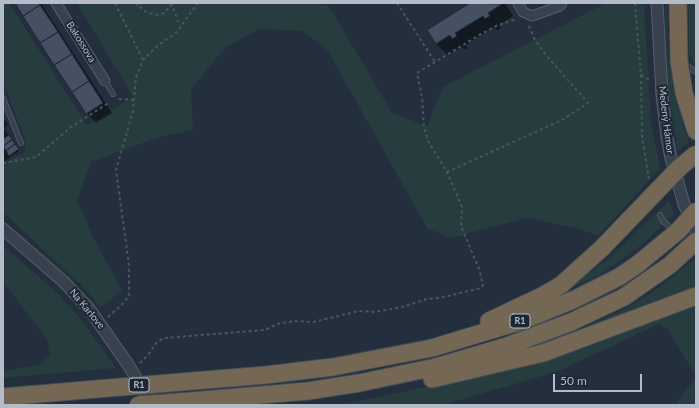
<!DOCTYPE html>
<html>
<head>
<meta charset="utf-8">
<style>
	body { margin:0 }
	#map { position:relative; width:699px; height:408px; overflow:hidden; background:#242f3e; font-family:Lato,sans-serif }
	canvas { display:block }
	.frame { position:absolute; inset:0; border:4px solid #b4bcc9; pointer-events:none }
	.scale { position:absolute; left:553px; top:374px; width:89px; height:18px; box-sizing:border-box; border:2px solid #b4bcc9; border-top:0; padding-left:5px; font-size:12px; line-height:14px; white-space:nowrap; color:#b4bcc9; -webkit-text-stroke:3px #1d2633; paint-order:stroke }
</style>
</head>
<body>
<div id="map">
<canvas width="699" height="408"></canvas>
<div class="frame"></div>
<div class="scale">50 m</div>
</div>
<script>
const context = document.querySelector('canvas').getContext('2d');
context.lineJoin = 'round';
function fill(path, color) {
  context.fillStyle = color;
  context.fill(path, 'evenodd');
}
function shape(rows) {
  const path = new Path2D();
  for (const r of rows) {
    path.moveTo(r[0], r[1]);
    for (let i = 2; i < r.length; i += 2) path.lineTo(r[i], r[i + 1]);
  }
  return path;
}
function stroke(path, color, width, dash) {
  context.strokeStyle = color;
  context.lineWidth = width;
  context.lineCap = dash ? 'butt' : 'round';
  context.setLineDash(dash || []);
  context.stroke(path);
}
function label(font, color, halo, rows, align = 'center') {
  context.font = font + ' Lato,sans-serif';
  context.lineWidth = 4;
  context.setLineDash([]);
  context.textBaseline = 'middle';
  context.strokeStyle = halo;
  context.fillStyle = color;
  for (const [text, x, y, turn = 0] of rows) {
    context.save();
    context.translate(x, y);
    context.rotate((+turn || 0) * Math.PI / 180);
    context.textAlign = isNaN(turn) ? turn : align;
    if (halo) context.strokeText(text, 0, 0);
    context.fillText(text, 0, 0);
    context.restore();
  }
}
fill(shape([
	[3,3,9,3,87,125,133,97,77,3,316,3,329,6,392,113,427,126,443,87,606,3,644,3,651,122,660,168,598,236,580,229,527,218,450,238,427,228,328,51,303,31,259,29,225,48,191,89,193,130,156,138,91,162,77,201,94,239,122,291,101,307,81,285,3,212,3,164,25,152,25,140,3,81],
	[665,3,667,3,668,58,683,125,689,142,678,151,668,88],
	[688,3,696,3,696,67,689,54],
	[669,201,674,214,641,245,600,275,562,292,608,259],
	[3,246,51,287,80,318,116,368,3,378,3,371,38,365,50,355,47,339,3,282],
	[696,257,696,287,552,341,621,311,656,290],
	[696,304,696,377,668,329,659,324,556,372,442,405,328,405,349,403,517,368,573,352],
	[696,378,696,405,675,405]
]), '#263c3f');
fill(shape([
	[16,3,41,3,112,113,96,123,87,113],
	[472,3,505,3,513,16,499,25,501,28,497,30,494,27,466,45,468,48,465,50,462,47,448,55,436,44,428,30],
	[3,118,8,125,4,128,19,151,3,162]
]), '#0007');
const building = shape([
	[15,3,39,3,40,5,23,16,15,3],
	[470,3,502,4,488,13,490,16,485,19,483,16,455,33,457,36,452,39,450,35,436,44,427,30,470,3],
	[40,5,58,32,40,43,23,16,40,5],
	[58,32,72,54,54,65,40,43,58,32],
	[72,54,89,81,72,92,54,65,72,54],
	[89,81,103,103,86,114,72,92,89,81],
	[9,135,12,140,3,146,3,139,9,135],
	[12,140,15,144,6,151,3,146,12,140],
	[15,144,19,149,9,156,6,151,15,144]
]);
fill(building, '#455162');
stroke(building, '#1f2835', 1);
const service = shape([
	[684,64,696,72],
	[105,81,113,94],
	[3,98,21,143],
	[660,215,663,221,673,230]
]);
const minor = shape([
	[56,3,105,81],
	[518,3,523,12,532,16,560,6,562,3]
]);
const tertiary = shape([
	[657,3,662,95,667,137,671,158,684,204,696,232],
	[3,229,64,282,90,310,129,366,152,405]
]);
const motorway = shape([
	[678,3,679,61,684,93,696,131],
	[489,321,542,296,561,285,602,248],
	[432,379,543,353,696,296],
	[181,382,266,375,333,367,432,348,521,321,573,300,619,277,638,264],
	[3,397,97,389],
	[191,401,308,391,359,383,436,367,507,346,571,322,624,297,670,265,696,241]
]);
stroke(service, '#565f6c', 6);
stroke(minor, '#565f6c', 11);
stroke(tertiary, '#565f6c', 13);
stroke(motorway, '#434c59', 19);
stroke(shape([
	[115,3,143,60],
	[135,3,146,12,156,15,164,13,171,5],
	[171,3,180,26],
	[397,3,435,62],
	[635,3,641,75,642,137,649,179],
	[641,75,650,80],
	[119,99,134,100],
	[3,163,36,157,71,127,110,102],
	[447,172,562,120,588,103,546,55,535,40,528,24],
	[108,317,125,302,129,295,129,265,116,170,133,111,136,77,143,60,157,46,176,33,198,3],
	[140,363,148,355,157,342,164,338,265,330,277,324,295,321,313,322,359,311,375,312,402,307,427,299,440,298,481,288,483,285,479,269,461,226,462,207,447,172,428,141,424,127,422,97,417,73,481,34,498,25,517,19]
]), '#44595c', 2, [3, 3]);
stroke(service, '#38414e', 4.5);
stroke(minor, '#38414e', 9);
stroke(tertiary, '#38414e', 11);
stroke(motorway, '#746855', 17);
const motorwayBridge = shape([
	[602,248,679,168,696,154],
	[638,264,678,231,696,211],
	[97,389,181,382],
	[138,405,191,401]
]);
stroke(motorwayBridge, '#434c59', 19, []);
stroke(motorwayBridge, '#746855', 17);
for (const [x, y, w] of [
	[520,321,20],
	[139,385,20]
]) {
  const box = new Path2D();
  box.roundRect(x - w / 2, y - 7, w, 14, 3);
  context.fillStyle = '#1d2633';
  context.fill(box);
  stroke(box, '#b4bcc9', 1);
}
label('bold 9px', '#b4bcc9', null, [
	["R1",520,321],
	["R1",139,385]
]);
label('10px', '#b4bcc9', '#1d2633', [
	["Bakossova",81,42,58],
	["Medený Hámor",666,120,83],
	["Na Karlove",87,309,50]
]);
</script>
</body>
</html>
